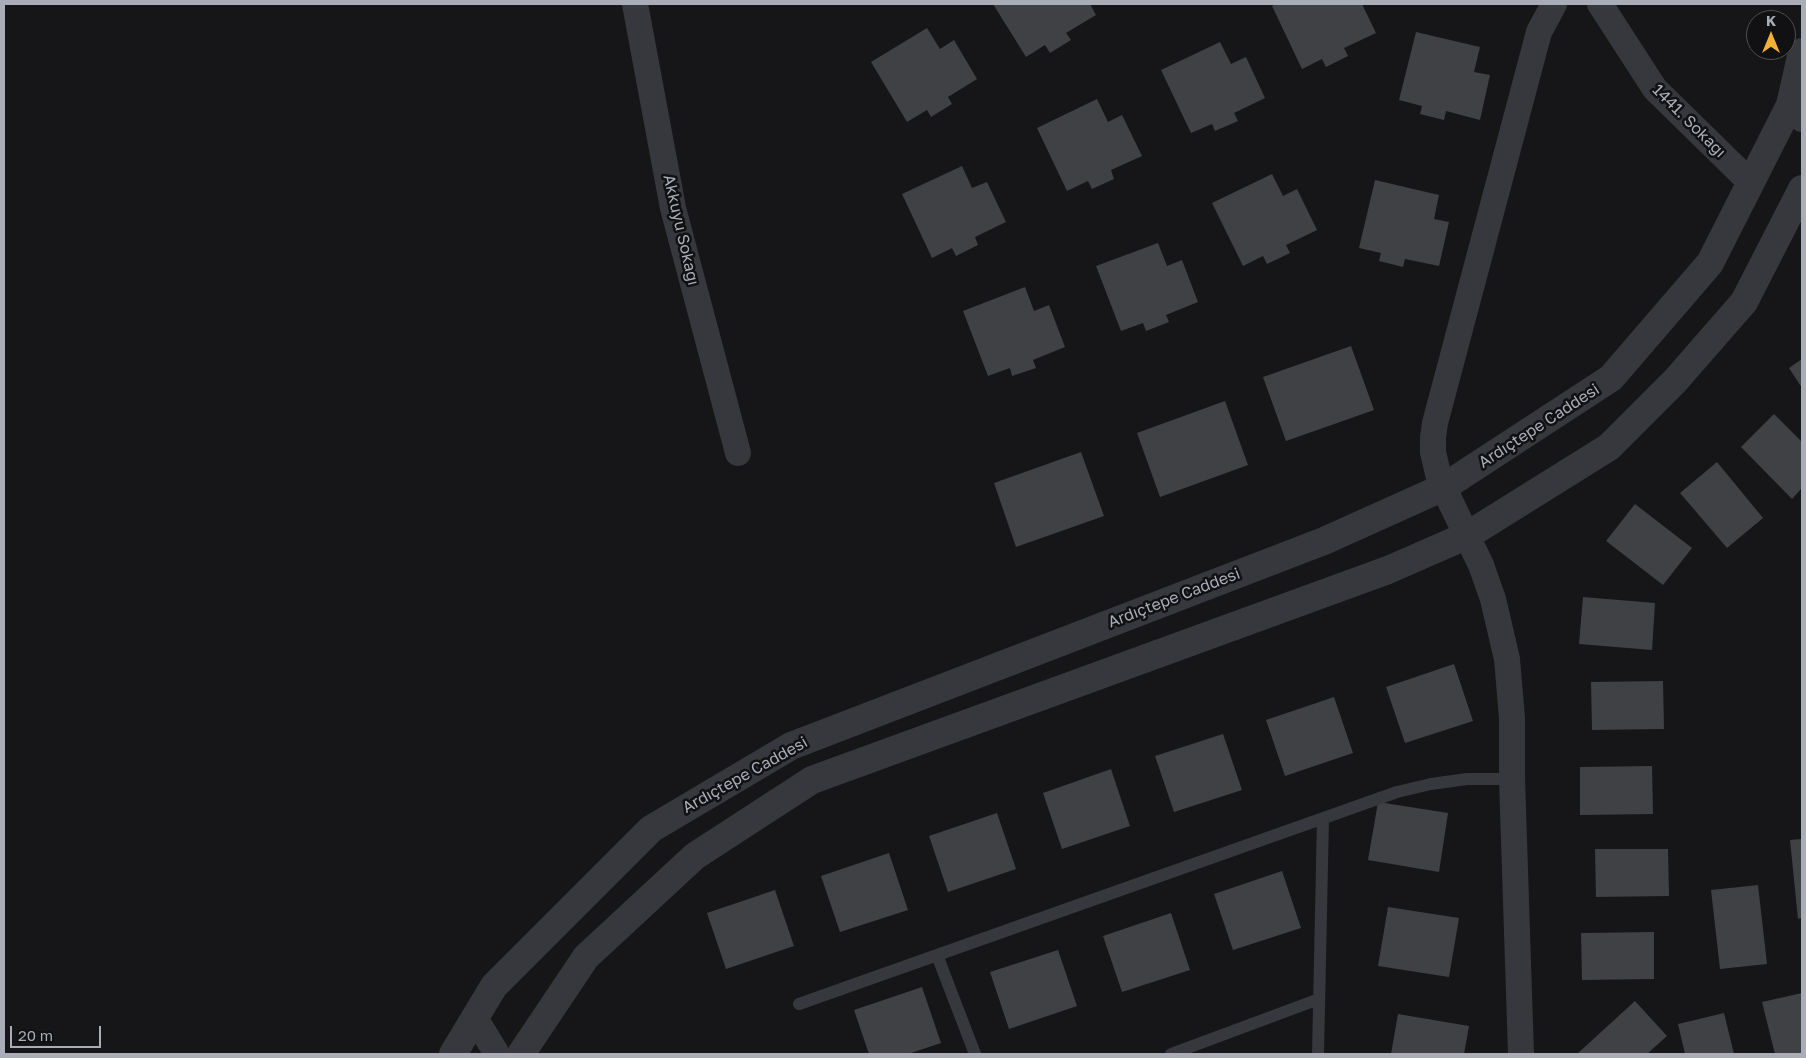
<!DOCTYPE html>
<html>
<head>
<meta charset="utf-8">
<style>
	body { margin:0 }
	#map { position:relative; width:1806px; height:1058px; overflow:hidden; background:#161618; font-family:"Golos Text",sans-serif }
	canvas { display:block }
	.frame { position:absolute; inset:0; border:5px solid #a8adb8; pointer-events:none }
	.north { position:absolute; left:1746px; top:10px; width:50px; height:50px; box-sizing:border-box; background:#111113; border:1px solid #4d4f55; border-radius:50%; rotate:0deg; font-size:14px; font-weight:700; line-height:20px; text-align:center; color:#a8adb8 }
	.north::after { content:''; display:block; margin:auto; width:18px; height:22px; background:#f2b134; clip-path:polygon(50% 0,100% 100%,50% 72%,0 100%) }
	.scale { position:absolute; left:10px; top:1026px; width:91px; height:22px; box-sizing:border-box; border:2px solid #a8adb8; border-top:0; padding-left:6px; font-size:15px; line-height:18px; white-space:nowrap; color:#a8adb8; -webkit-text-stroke:4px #111113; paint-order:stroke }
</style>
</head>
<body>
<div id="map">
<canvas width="1806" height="1058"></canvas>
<div class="frame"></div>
<div class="north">K</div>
<div class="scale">20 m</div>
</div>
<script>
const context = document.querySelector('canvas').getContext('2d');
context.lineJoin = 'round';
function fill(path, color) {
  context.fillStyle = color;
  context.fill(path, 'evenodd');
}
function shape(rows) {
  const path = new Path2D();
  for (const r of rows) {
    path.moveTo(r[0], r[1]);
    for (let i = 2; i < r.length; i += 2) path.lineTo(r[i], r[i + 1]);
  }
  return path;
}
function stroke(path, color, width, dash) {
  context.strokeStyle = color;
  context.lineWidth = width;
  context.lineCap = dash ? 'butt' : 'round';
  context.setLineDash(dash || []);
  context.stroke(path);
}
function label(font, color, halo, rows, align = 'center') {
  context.font = font + ' "Golos Text",sans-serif';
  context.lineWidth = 5;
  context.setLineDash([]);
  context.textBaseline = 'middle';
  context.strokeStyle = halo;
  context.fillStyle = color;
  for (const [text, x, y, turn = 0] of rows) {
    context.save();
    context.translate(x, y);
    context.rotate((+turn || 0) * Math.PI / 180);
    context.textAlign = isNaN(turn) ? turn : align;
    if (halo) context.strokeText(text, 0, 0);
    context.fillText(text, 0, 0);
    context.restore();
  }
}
fill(shape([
	[993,4,1090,4,1096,15,1066,33,1071,40,1050,53,1045,45,1026,57],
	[1276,4,1362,4,1376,33,1344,48,1348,56,1326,67,1322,59,1302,69,1272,6],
	[927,28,940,49,954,40,977,79,948,97,952,104,931,117,927,110,907,122,871,62],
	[1416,32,1480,47,1474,72,1490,75,1480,120,1446,111,1444,120,1420,114,1422,106,1399,100],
	[1220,42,1231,64,1246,57,1265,98,1234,113,1238,121,1215,131,1212,124,1191,133,1161,70],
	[1097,99,1108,122,1122,115,1142,156,1111,170,1114,179,1092,189,1088,181,1067,191,1037,128],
	[962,166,972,188,987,182,1006,222,975,237,978,245,956,256,952,248,932,258,902,194],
	[1272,174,1283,196,1297,189,1317,230,1286,245,1290,253,1267,264,1263,256,1243,266,1212,203],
	[1375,180,1439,195,1434,219,1449,222,1439,266,1405,259,1403,267,1379,261,1381,253,1359,248],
	[1158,243,1167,266,1182,260,1198,302,1166,315,1169,322,1146,331,1143,323,1121,331,1096,266],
	[1025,287,1034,311,1049,305,1065,347,1033,360,1036,368,1012,376,1010,368,988,376,963,311],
	[1351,346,1374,410,1286,441,1263,377],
	[1802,359,1802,388,1789,368],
	[1225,401,1248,465,1160,497,1137,433],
	[1774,414,1802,442,1802,488,1792,499,1741,447],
	[1081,452,1104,516,1016,547,994,483],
	[1717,462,1763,518,1727,548,1680,493],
	[1635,504,1692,548,1663,585,1606,541],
	[1583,597,1655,603,1652,650,1579,644],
	[1454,664,1473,721,1405,743,1386,687],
	[1663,681,1664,729,1592,730,1591,682],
	[1334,697,1353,753,1285,776,1266,720],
	[1223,734,1242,790,1174,812,1155,756],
	[1652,766,1653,814,1580,815,1580,767],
	[1111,769,1130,826,1062,849,1043,793],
	[1378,802,1448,813,1439,872,1368,860],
	[997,813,1016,869,948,892,929,836],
	[1802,839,1802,918,1798,919,1790,840],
	[1595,849,1668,849,1669,896,1596,897],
	[889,853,908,910,840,932,821,876],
	[1282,871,1301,928,1233,950,1214,894],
	[1758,885,1767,964,1720,969,1711,890],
	[775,890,794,946,726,969,707,913],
	[1388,907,1459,918,1449,977,1378,966],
	[1171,913,1190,970,1122,992,1103,936],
	[1654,932,1654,979,1582,980,1581,933],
	[1058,950,1077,1006,1009,1029,990,972],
	[922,987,941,1043,908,1054,869,1054,854,1010],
	[1802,993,1802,1054,1775,1054,1762,1002],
	[1635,1001,1667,1036,1647,1054,1577,1054],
	[1724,1013,1734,1054,1685,1054,1678,1024],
	[1398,1014,1469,1026,1464,1054,1391,1054]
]), '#404145');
stroke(shape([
	[937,955,975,1054],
	[799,1004,1397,792,1431,784,1467,779,1512,779],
	[1171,1054,1319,999],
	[1318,1054,1323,818]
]), '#37383d', 12);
stroke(shape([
	[635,4,673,208,738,453],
	[1600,4,1655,89,1751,183],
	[1790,105,1802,119],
	[475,1018,497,1054],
	[1521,1054,1512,779,1512,718,1507,659,1493,599,1481,565,1439,478,1433,452,1433,437,1435,423,1539,32,1554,4]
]), '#37383d', 26);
stroke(shape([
	[453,1054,494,986,651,829,791,746,1324,541,1444,487,1611,378,1710,263,1790,105,1802,52],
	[521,1054,586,957,695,856,812,780,1388,570,1468,535,1609,447,1675,381,1744,302,1802,189]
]), '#37383d', 28);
label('16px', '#a8adb8', '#111113', [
	["1441. Sokağı",1689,121,45],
	["Akkuyu Sokağı",681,230,77],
	["Ardıçtepe Caddesi",1539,426,-33],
	["Ardıçtepe Caddesi",1174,598,-21],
	["Ardıçtepe Caddesi",745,775,-29]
]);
</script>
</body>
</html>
